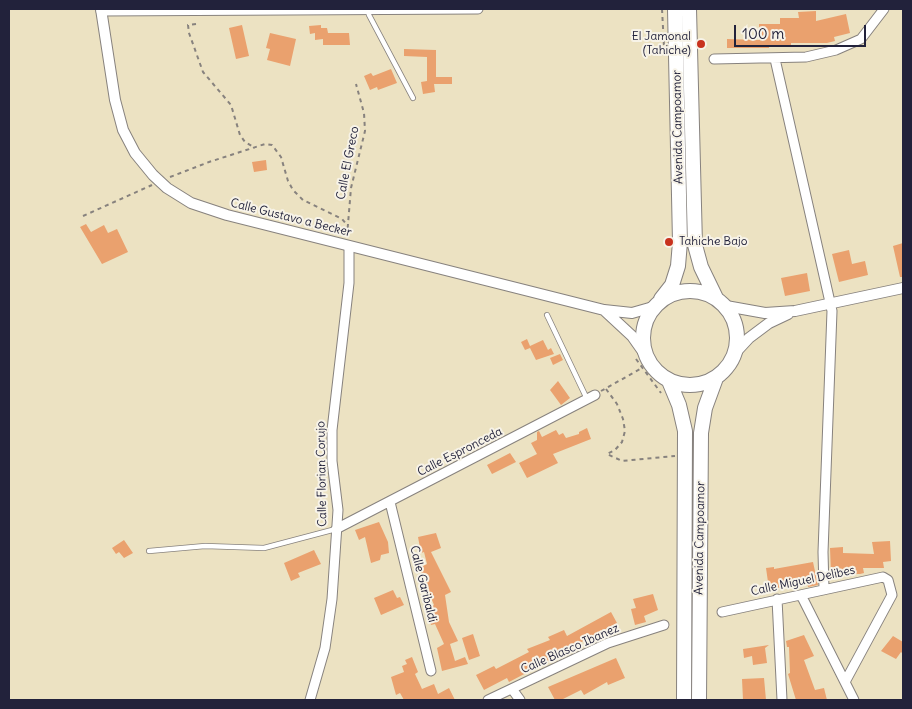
<!DOCTYPE html>
<html>
<head>
<meta charset="utf-8">
<style>
	body { margin:0 }
	#map { position:relative; width:912px; height:709px; overflow:hidden; background:#ece2c2; font-family:Delius,sans-serif }
	canvas { display:block }
	.frame { position:absolute; inset:0; border:10px solid #22223b; pointer-events:none }
	.scale { position:absolute; left:734px; top:25px; width:132px; height:22px; box-sizing:border-box; border:2px solid #22223b; border-top:0; padding-left:6px; font-size:15px; line-height:18px; white-space:nowrap; color:#22223b; -webkit-text-stroke:4px #f7f3e8; paint-order:stroke }
</style>
</head>
<body>
<div id="map">
<canvas width="912" height="709"></canvas>
<div class="frame"></div>
<div class="scale">100 m</div>
</div>
<script>
const context = document.querySelector('canvas').getContext('2d');
context.lineJoin = 'round';
function fill(path, color) {
  context.fillStyle = color;
  context.fill(path, 'evenodd');
}
function shape(rows) {
  const path = new Path2D();
  for (const r of rows) {
    if (r.length === 3) {
      path.moveTo(r[0] + r[2], r[1]);
      path.arc(r[0], r[1], r[2], 0, 2 * Math.PI);
      continue;
    }
    path.moveTo(r[0], r[1]);
    for (let i = 2; i < r.length; i += 2) path.lineTo(r[i], r[i + 1]);
  }
  return path;
}
function stroke(path, color, width, dash) {
  context.strokeStyle = color;
  context.lineWidth = width;
  context.lineCap = dash ? 'butt' : 'round';
  context.setLineDash(dash || []);
  context.stroke(path);
}
function label(font, color, halo, rows, align = 'center') {
  context.font = font + ' Delius,sans-serif';
  context.lineWidth = 4;
  context.setLineDash([]);
  context.textBaseline = 'middle';
  context.strokeStyle = halo;
  context.fillStyle = color;
  for (const [text, x, y, turn = 0] of rows) {
    context.save();
    context.translate(x, y);
    context.rotate((+turn || 0) * Math.PI / 180);
    context.textAlign = isNaN(turn) ? turn : align;
    if (halo) context.strokeText(text, 0, 0);
    context.fillText(text, 0, 0);
    context.restore();
  }
}
fill(shape([
	[816,11,816,21,846,14,850,33,834,37,835,41,827,43,791,43,791,46,769,46,769,48,727,48,727,39,759,40,759,24,780,24,780,18,799,18,798,12],
	[242,25,249,56,236,59,229,28],
	[321,25,321,28,327,28,328,33,349,33,350,45,323,45,323,39,315,40,315,33,310,34,309,26],
	[270,33,296,39,290,66,267,60,270,49,266,48],
	[404,49,436,50,436,77,452,77,452,84,434,84,435,92,423,94,421,82,427,81,427,57,404,56],
	[391,69,397,83,378,90,377,87,370,90,364,76,371,73,373,76],
	[266,160,267,170,254,172,252,162],
	[86,224,91,232,104,225,108,233,117,229,128,252,102,264,80,227],
	[903,243,903,277,900,277,893,246],
	[849,250,852,264,865,261,868,275,839,282,832,254],
	[807,273,810,291,785,296,781,278],
	[527,339,530,346,543,340,548,350,551,348,554,354,536,360,530,348,525,350,521,342],
	[560,354,563,360,553,365,550,358],
	[558,381,570,398,561,405,550,390],
	[587,428,591,439,553,454,558,463,527,478,519,463,537,454,531,443,537,440,537,432,539,431,542,437,556,430,559,435,563,433,566,438,579,434,579,432],
	[510,453,516,462,492,474,487,465],
	[379,522,388,542,389,553,381,555,380,560,371,563,365,537,359,540,355,530],
	[436,533,441,548,431,552,451,592,445,595,449,622,458,641,450,644,455,661,465,657,468,664,442,671,437,648,444,644,435,624,431,625,426,609,434,605,419,568,427,564,424,552,421,553,418,537],
	[124,540,133,553,124,558,119,552,116,554,112,548],
	[890,541,891,561,883,562,884,568,863,568,864,573,860,574,831,574,830,548,843,547,843,553,874,554,872,542],
	[314,550,321,564,298,573,300,577,291,581,284,563],
	[813,562,818,585,808,587,807,581,802,582,800,580,784,583,785,587,769,589,766,568,774,567,774,569],
	[393,590,397,598,400,597,404,605,381,615,374,598],
	[653,594,658,610,644,616,646,622,635,625,631,609,636,608,633,599],
	[611,612,617,623,572,647,574,651,529,669,530,671,509,682,507,678,484,690,476,675,494,666,496,669,529,652,527,649,550,640,548,637,564,630,567,636],
	[473,634,480,656,469,660,462,638],
	[804,635,814,656,804,660,815,690,824,688,827,700,796,700,788,674,790,673,789,647,787,647,786,641],
	[893,636,903,642,903,654,901,652,896,659,881,651],
	[769,645,765,648,767,663,753,665,752,656,744,658,743,649],
	[412,657,418,672,415,674,422,689,434,684,438,694,449,688,455,700,404,700,400,693,396,695,391,677,404,672,402,666,407,664,405,660],
	[616,658,625,678,608,685,607,682,584,695,581,690,561,700,555,700,548,687],
	[764,678,766,700,743,700,742,679]
]), '#eaa16e');
const service = shape([
	[368,10,369,15,413,98],
	[547,315,587,399],
	[149,551,205,546,264,548,336,529]
]);
const minor = shape([
	[101,11,478,9],
	[714,59,806,57,836,50,861,39,884,9],
	[775,59,832,311,823,552,824,589],
	[390,502,431,671],
	[336,529,595,395],
	[801,595,854,700],
	[777,599,782,700],
	[722,612,883,577,888,580,892,595,845,682],
	[512,689,520,700],
	[310,700,325,648,332,599,338,510,332,461,332,430,349,283,349,246],
	[488,700,608,643,664,625]
]);
const tertiary = shape([
	[101,9,115,100,123,130,135,153,153,175,167,188,191,203,227,215,604,310,632,313,653,307],
	[726,306,765,313,795,311,903,288],
	[604,310,632,336,644,353],
	[736,352,749,338,769,323,788,314]
]);
const trunk = shape([
	[689,9,695,245,701,267,716,298],
	[690,338,47],
	[661,299,672,285,678,266,680,242,675,9],
	[669,381,679,405,685,431,684,700],
	[699,700,701,433,705,408,716,378]
]);
stroke(service, '#87827e', 6);
stroke(minor, '#87827e', 11);
stroke(tertiary, '#87827e', 12);
stroke(trunk, '#87827e', 16);
stroke(shape([
	[662,9,664,46],
	[196,24,188,25,189,33,203,72,231,105,240,135,245,142,255,148],
	[170,177,209,162,265,144,272,145,281,157,288,181,293,190,303,200,342,219,348,226],
	[83,216,152,185],
	[347,236,351,188,365,131,364,113,356,84],
	[636,359,661,393],
	[606,389,617,404,623,419,625,431,622,442,615,450,607,454,622,461,675,456],
	[601,391,642,368]
]), '#87827e', 2, [4, 4]);
stroke(service, '#fff', 4.5);
stroke(minor, '#fff', 9);
stroke(tertiary, '#fff', 10);
stroke(trunk, '#fff', 14);
for (const [x, y, r, color] of [
	[701,44,5,"#c8321e"],
	[669,242,5,"#c8321e"]
]) {
  const dot = new Path2D();
  dot.arc(x, y, r, 0, 2 * Math.PI);
  context.fillStyle = color;
  context.fill(dot);
  stroke(dot, '#f7f3e8', 2);
}
label('12px', '#22223b', '#f7f3e8', [
	["El Jamonal",691,37],
	["(Tahiche)",691,51],
	["Tahiche Bajo",679,242,"left"]
], 'right');
label('12px', '#22223b', '#f7f3e8', [
	["Avenida Campoamor",678,127,-91],
	["Calle El Greco",348,163,-79],
	["Calle Gustavo a Becker",291,218,14],
	["Calle Espronceda",460,452,-27],
	["Calle Florian Corujo",322,474,-91],
	["Avenida Campoamor",700,538,-89],
	["Calle Miguel Delibes",803,581,-12],
	["Calle Garibaldi",423,584,76],
	["Calle Blasco Ibanez",570,649,-24]
]);
</script>
</body>
</html>
